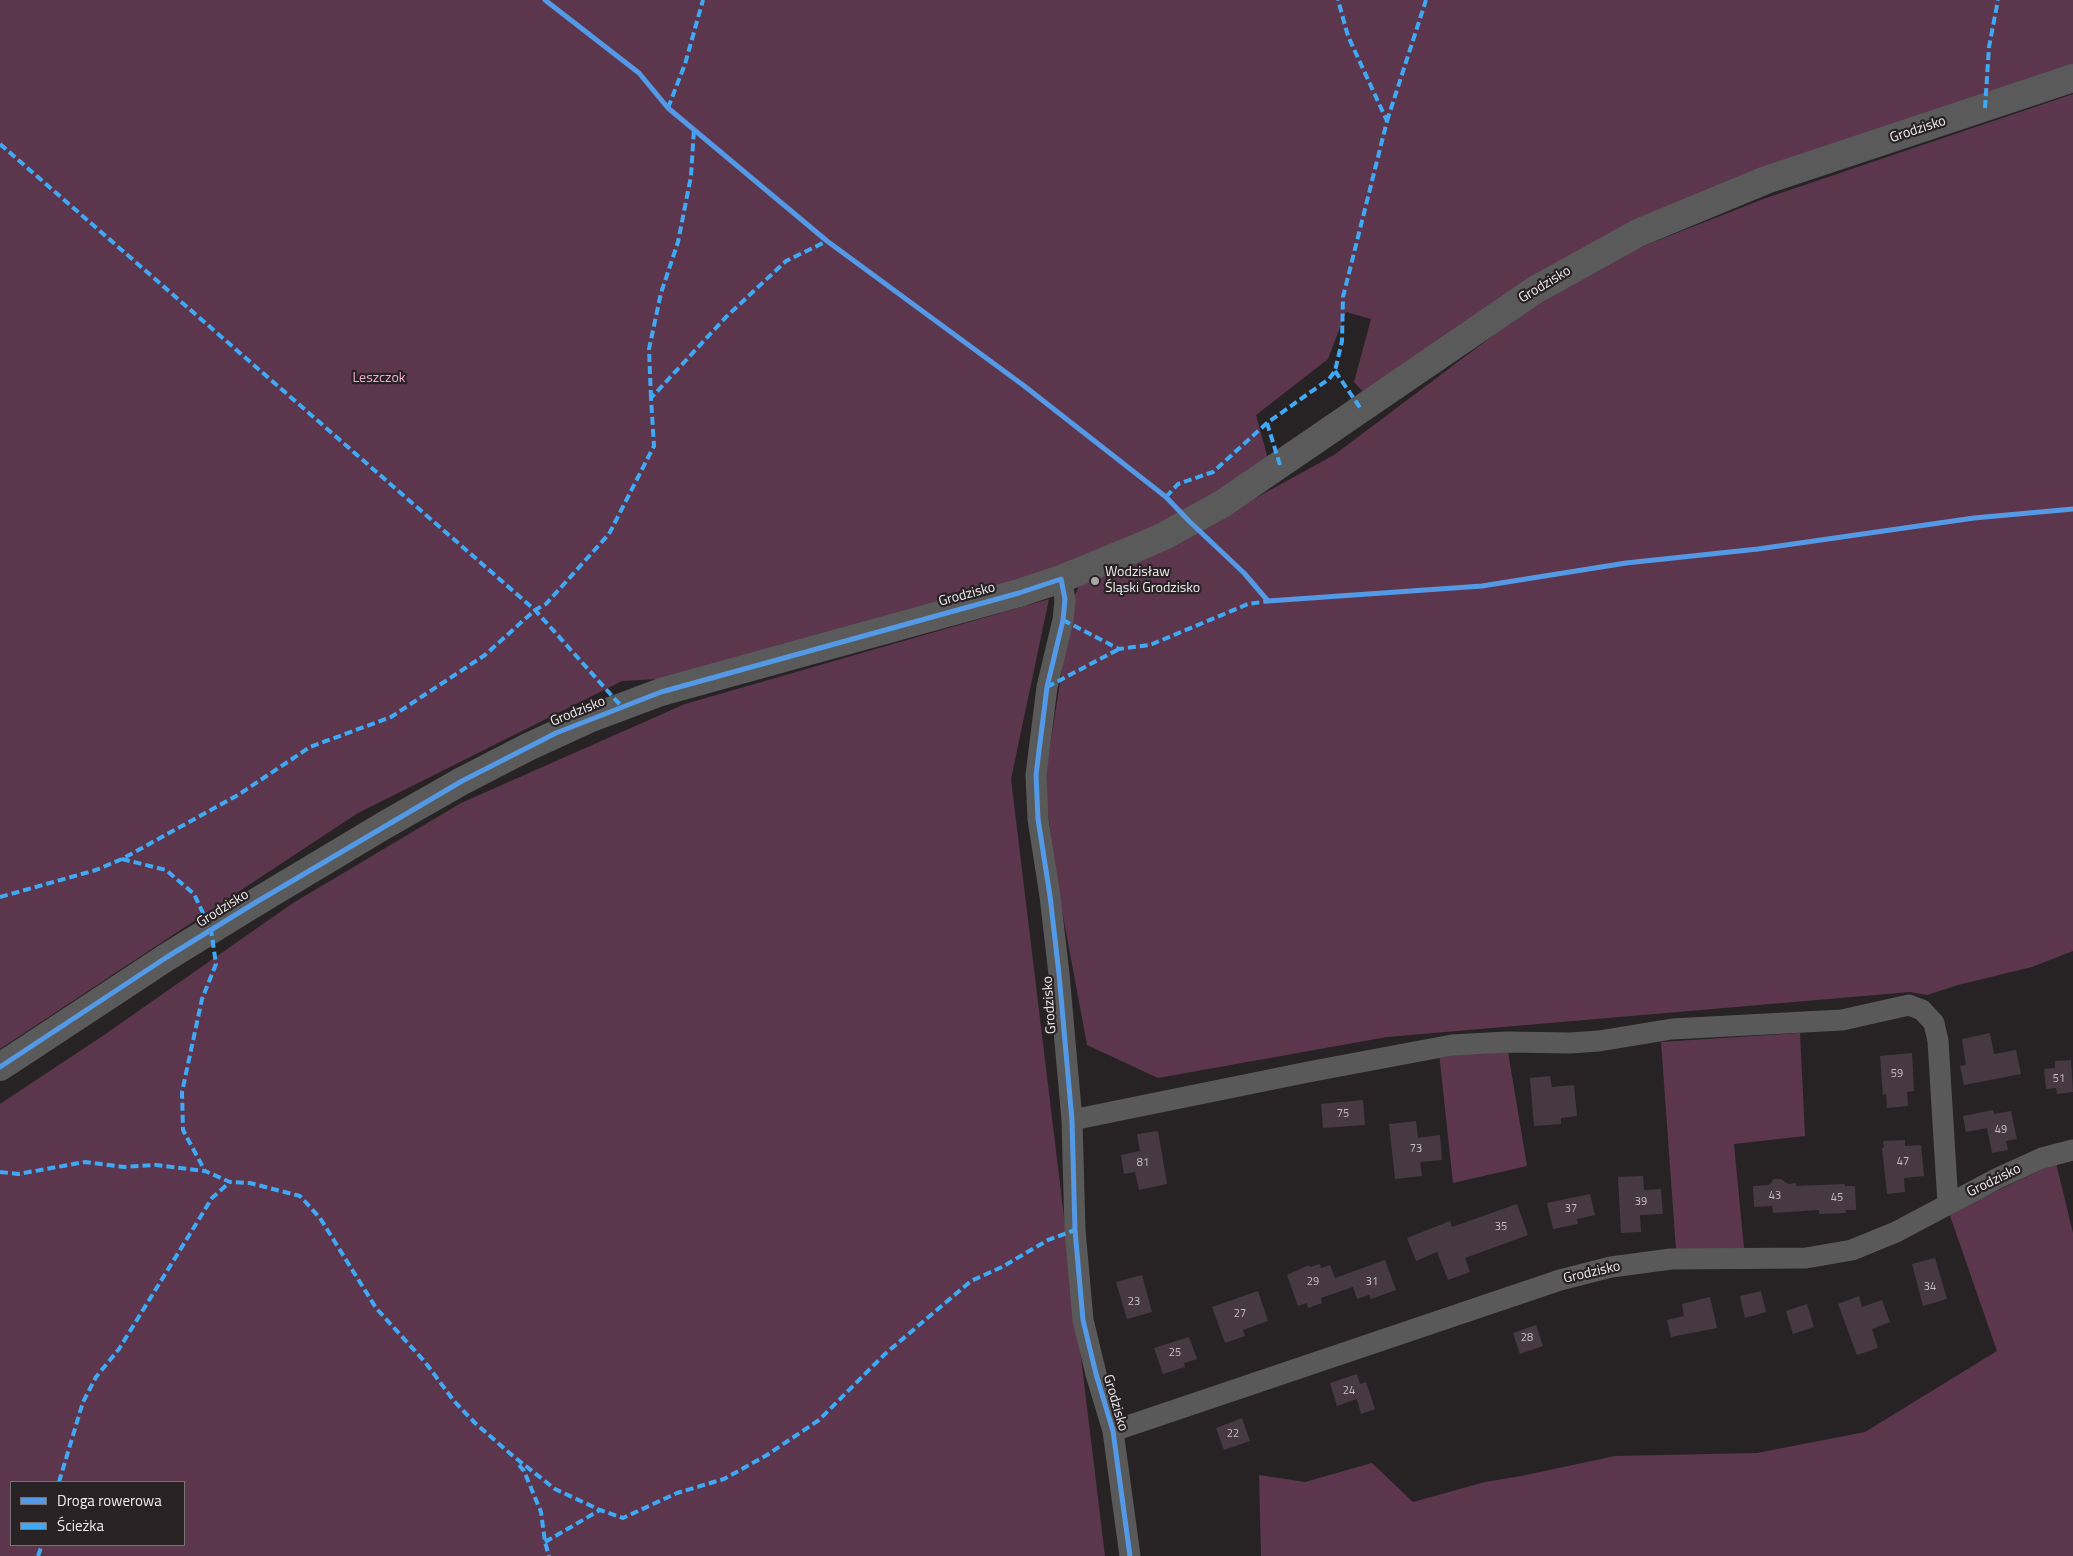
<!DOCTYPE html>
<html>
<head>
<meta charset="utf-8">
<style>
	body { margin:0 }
	#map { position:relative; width:2073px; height:1556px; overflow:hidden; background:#272325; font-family:"Titillium Web",sans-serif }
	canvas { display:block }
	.legend { position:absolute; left:10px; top:1481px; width:175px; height:65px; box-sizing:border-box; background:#282225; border:1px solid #787375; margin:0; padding:6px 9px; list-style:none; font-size:15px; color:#f0ecee }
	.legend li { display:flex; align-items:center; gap:10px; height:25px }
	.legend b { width:25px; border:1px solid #787375 }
</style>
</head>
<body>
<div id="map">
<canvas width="2073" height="1556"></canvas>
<ul class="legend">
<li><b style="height:6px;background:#5399e6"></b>Droga rowerowa</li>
<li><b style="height:6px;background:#3fa9f5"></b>Ścieżka</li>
</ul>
</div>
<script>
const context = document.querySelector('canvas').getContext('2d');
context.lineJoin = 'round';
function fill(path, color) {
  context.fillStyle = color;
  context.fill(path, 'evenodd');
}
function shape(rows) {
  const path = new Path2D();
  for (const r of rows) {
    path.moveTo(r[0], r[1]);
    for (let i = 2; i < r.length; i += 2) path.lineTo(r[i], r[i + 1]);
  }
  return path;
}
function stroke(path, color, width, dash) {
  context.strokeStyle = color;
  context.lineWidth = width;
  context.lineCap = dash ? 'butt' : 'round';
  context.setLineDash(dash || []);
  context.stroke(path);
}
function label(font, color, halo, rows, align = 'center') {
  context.font = font + ' "Titillium Web",sans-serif';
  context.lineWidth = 4.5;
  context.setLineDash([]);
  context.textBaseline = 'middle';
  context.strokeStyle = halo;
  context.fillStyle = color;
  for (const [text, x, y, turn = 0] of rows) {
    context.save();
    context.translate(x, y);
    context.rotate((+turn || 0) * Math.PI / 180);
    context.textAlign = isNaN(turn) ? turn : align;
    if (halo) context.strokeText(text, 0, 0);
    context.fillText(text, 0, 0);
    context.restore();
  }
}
fill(shape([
	[0,0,2073,0,2073,69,1759,175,1365,394,1354,382,1371,319,1346,312,1328,359,1256,415,1268,459,1168,524,1061,571,677,678,622,681,358,813,0,1049],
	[2073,94,2073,951,2032,967,1958,985,1927,995,1910,992,1387,1037,1158,1078,1087,1045,1062,910,1044,785,1073,599,1080,584,1190,534,1334,455,1539,301,1641,247,1766,198],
	[1049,599,1011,779,1105,1556,0,1556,0,1104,104,1035,293,903,461,803,685,704],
	[11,1482,184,1482,184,1545,11,1545],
	[1800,1033,1805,1136,1734,1144,1744,1248,1676,1250,1661,1042],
	[1508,1052,1527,1166,1453,1183,1439,1053],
	[2056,1163,2073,1233,2073,1556,1261,1556,1259,1475,1305,1482,1372,1463,1413,1502,1485,1482,1521,1476,1615,1456,1757,1453,1865,1432,1997,1351,1949,1213]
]), '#5c364d');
fill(shape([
	[1990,1033,1994,1054,2016,1050,2021,1074,1964,1085,1960,1066,1966,1065,1962,1039],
	[1912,1053,1914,1091,1907,1092,1908,1106,1887,1108,1886,1094,1883,1095,1880,1056],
	[2071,1060,2073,1092,2057,1094,2056,1088,2046,1089,2044,1069,2055,1068,2055,1061],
	[1550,1076,1552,1087,1574,1085,1577,1116,1561,1118,1561,1124,1534,1126,1530,1078],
	[1363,1100,1365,1125,1323,1128,1321,1104],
	[1993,1110,1994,1114,2011,1111,2017,1139,2006,1141,2008,1150,1992,1153,1987,1128,1966,1132,1963,1116],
	[1416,1121,1418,1138,1440,1135,1442,1160,1420,1162,1422,1176,1395,1179,1389,1124],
	[1158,1131,1167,1184,1139,1190,1135,1172,1124,1174,1121,1155,1140,1151,1137,1134],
	[1905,1140,1905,1146,1921,1145,1924,1176,1904,1178,1905,1192,1887,1194,1882,1148,1884,1147,1883,1141],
	[1643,1176,1644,1190,1661,1189,1663,1214,1640,1215,1641,1232,1621,1233,1618,1177],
	[1774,1179,1781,1179,1788,1184,1796,1183,1796,1186,1845,1184,1845,1186,1855,1186,1856,1210,1846,1210,1846,1213,1819,1214,1819,1210,1773,1213,1772,1206,1754,1207,1753,1186,1769,1185],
	[1590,1194,1595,1215,1577,1219,1578,1224,1553,1229,1547,1203],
	[1517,1204,1528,1235,1465,1258,1470,1272,1448,1280,1437,1252,1416,1261,1407,1238,1450,1221,1452,1227],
	[1935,1258,1947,1299,1923,1306,1912,1264],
	[1385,1260,1396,1290,1371,1299,1369,1295,1357,1299,1353,1287,1321,1298,1322,1303,1308,1308,1307,1303,1298,1306,1287,1275,1309,1265,1310,1267,1320,1264,1321,1268,1330,1265,1335,1278],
	[1142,1275,1152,1312,1127,1319,1116,1282],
	[1258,1291,1268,1321,1243,1330,1245,1336,1225,1343,1212,1307],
	[1761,1291,1766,1312,1745,1318,1740,1296],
	[1859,1296,1862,1307,1882,1300,1890,1322,1872,1329,1878,1348,1857,1355,1838,1304],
	[1710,1297,1717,1328,1671,1337,1667,1320,1684,1316,1682,1304],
	[1807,1304,1814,1327,1793,1334,1786,1311],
	[1536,1325,1543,1346,1520,1354,1513,1333],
	[1189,1337,1197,1359,1184,1363,1185,1367,1163,1374,1154,1348],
	[1357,1374,1360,1384,1366,1382,1375,1409,1361,1414,1357,1399,1337,1406,1330,1383],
	[1242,1418,1250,1441,1224,1450,1216,1428]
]), '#473942');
stroke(shape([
	[1061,579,1065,599,1063,620,1047,687,1036,775,1038,819,1050,896,1059,974,1072,1120,1075,1230,1083,1320,1096,1374,1113,1431,1130,1556],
	[1072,1120,1308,1072,1452,1045,1507,1042,1570,1043,1599,1041,1672,1029,1842,1020,1909,1005,1922,1010,1934,1023,1938,1041,1948,1204],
	[1113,1431,1560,1280,1611,1267,1671,1259,1806,1258,1852,1250,1896,1232,1998,1178,2042,1158,2073,1150]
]), '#585958', 21);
stroke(shape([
	[0,1067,167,957,253,904,383,826,462,781,528,747,589,719,661,692,1019,593,1061,579,1132,550,1164,536,1222,504,1535,290,1638,233,1766,180,2073,78]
]), '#5a5a5b', 28);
stroke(shape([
	[668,108,685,64,703,0],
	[1985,108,1989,47,1998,0],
	[1387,121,1426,0],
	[0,144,535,610,622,707],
	[1335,371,1361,409],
	[651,398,649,349,661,293,678,242,691,176,694,129],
	[1267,423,1280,465],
	[1166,497,1178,484,1213,472,1267,423,1329,379,1335,371,1342,341,1343,297,1387,121,1348,36,1338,0],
	[1063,620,1119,649,1150,645,1248,604,1269,601],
	[1047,687,1119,649],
	[122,859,166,870,194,894,211,930,216,964,202,999,182,1092,183,1130,205,1171],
	[0,897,96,870,122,859,238,795,310,747,391,717,485,655,535,610,546,604,609,534,654,446,651,398,726,317,786,261,827,241],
	[0,1172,18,1174,85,1162,124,1167,156,1165,205,1171,230,1182,250,1183,300,1196,320,1218,376,1308,425,1362,454,1401,475,1423,513,1456,555,1489,600,1510,623,1518,677,1493,724,1479,767,1455,819,1420,885,1354,971,1281,1002,1267,1048,1240,1075,1230],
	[519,1465,524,1471,541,1512,545,1542,549,1556],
	[59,1482,83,1402,96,1377,119,1349,212,1198,230,1182],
	[545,1542,600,1510],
	[38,1556,42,1545]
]), '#3fa9f5', 4, [8, 4]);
stroke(shape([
	[545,0,639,73,668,108,827,241,1023,385,1166,497,1190,522,1244,573,1268,601,1482,586,1626,563,1758,549,1974,518,2073,509],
	[0,1067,167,957,253,904,462,781,556,733,661,692,1019,593,1061,579,1065,599,1063,620,1047,687,1036,775,1038,819,1050,896,1059,974,1072,1120,1075,1230,1083,1320,1096,1374,1113,1431,1130,1556]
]), '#5399e6', 5);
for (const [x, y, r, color] of [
	[1095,581,5,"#aaa6a8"]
]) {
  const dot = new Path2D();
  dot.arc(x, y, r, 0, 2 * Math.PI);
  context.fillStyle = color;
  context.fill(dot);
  stroke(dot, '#282225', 2);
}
label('11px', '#c6bfc3', null, [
	["59",1897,1074],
	["51",2059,1079],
	["75",1343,1114],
	["49",2001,1130],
	["73",1416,1149],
	["47",1903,1162],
	["81",1143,1163],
	["43",1775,1196],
	["45",1837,1198],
	["39",1641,1202],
	["37",1571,1209],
	["35",1501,1227],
	["29",1313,1282],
	["31",1372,1282],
	["34",1930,1287],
	["23",1134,1302],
	["27",1240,1314],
	["28",1527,1338],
	["25",1175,1353],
	["24",1349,1391],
	["22",1233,1434]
]);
label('14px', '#f0ecee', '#282225', [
	["Grodzisko",1918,130,-18],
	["Grodzisko",1545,285,-31],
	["Grodzisko",967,595,-15],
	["Grodzisko",578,712,-22],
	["Grodzisko",223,909,-32],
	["Grodzisko",1050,1005,-94],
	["Grodzisko",1994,1181,-26],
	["Grodzisko",1592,1273,-13],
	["Grodzisko",1115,1403,74]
]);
label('14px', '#f5a9d7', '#282225', [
	["Leszczok",379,379]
]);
label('14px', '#f0ecee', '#282225', [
	["Wodzisław",1105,573],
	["Śląski Grodzisko",1105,589]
], 'left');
</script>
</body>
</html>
